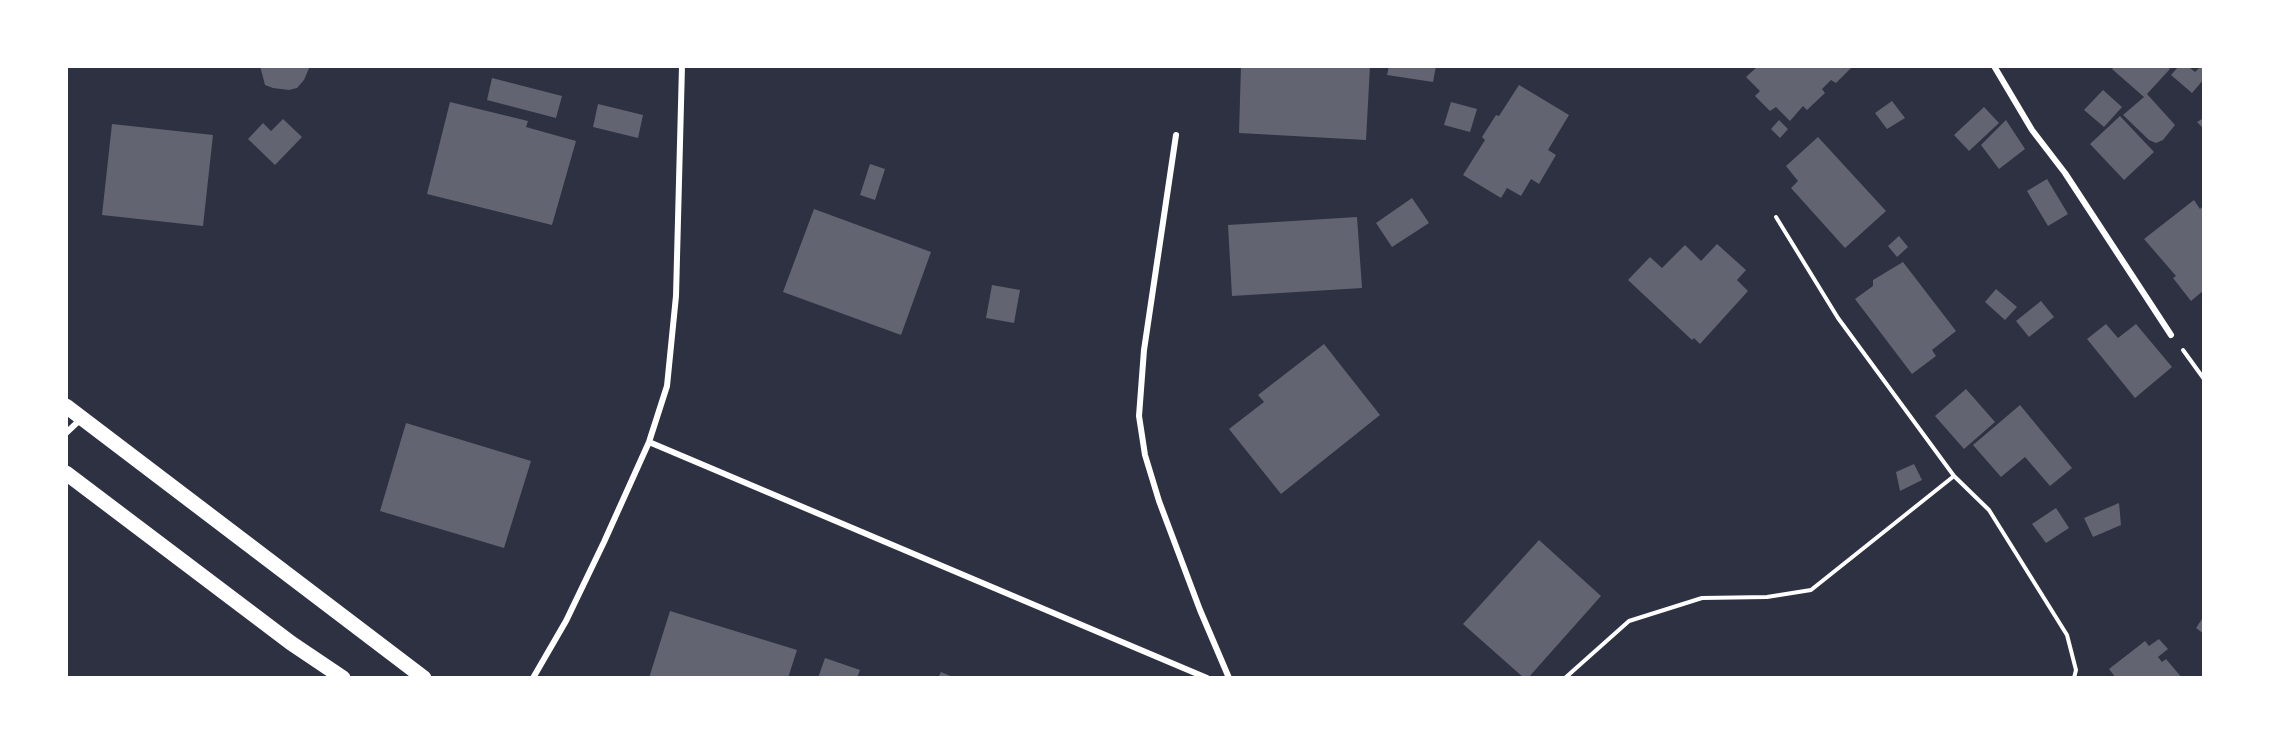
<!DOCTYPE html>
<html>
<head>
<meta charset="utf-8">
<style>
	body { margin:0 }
	#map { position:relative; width:2270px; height:744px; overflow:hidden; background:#2d3142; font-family:"Space Grotesk",sans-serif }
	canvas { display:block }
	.frame { position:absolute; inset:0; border:68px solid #fff; pointer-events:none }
</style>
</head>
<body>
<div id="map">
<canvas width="2270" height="744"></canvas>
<div class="frame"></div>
</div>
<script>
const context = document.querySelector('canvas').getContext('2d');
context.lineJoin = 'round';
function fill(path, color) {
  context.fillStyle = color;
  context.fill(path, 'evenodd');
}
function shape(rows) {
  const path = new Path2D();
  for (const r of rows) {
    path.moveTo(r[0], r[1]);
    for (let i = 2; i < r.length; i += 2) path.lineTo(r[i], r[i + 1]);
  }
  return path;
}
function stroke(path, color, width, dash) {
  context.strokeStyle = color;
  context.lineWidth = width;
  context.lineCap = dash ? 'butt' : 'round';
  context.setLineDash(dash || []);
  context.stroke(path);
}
fill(shape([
	[260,66,310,66,304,80,297,88,289,90,273,88,265,85],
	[1241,66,1370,66,1366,140,1239,133],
	[1389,66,1436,66,1433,82,1387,75],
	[1758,66,1853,66,1836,83,1831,80,1822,89,1825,93,1807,110,1803,106,1790,121,1776,107,1770,111,1755,96,1760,91,1746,77],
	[2115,66,2167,66,2170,69,2147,94,2175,125,2163,140,2156,143,2149,140,2123,115,2144,97,2112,69],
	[2179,66,2188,66,2195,72,2201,66,2204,67,2204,79,2192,93,2171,75],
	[492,78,562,96,556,118,487,100],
	[1519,85,1569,115,1548,150,1556,155,1539,184,1531,179,1521,196,1507,188,1501,198,1463,175,1485,140,1482,137,1496,115,1499,116],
	[2103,90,2122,107,2104,127,2084,110],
	[1892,101,1905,118,1887,129,1875,113],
	[450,102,528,121,526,127,576,141,552,225,427,194],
	[1451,102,1477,109,1470,132,1444,125],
	[598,104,643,115,638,138,593,127],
	[1984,107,1999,123,1969,151,1954,135],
	[2120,116,2154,152,2124,180,2090,144],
	[2204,118,2204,129,2197,122],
	[283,119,302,137,275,165,248,139,263,123,271,131],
	[1779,120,1788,129,1780,138,1771,129],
	[2006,120,2025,149,1999,169,1981,145],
	[112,124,213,135,203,226,102,215],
	[1818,137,1886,211,1845,248,1791,188,1798,181,1786,166],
	[870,164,885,169,875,200,860,195],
	[2047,179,2068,214,2048,226,2027,191],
	[1412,198,1429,223,1392,247,1376,223],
	[2194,200,2200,209,2204,205,2202,220,2204,290,2191,301,2173,278,2176,276,2144,239],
	[814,209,931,252,901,335,783,292],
	[1357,217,1362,288,1232,296,1228,225],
	[1899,236,1908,247,1897,257,1888,246],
	[1717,244,1746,270,1737,280,1748,291,1700,344,1694,338,1692,340,1628,280,1650,257,1662,268,1685,245,1701,261],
	[1903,262,1956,331,1932,350,1936,356,1912,374,1855,299,1873,286,1873,280],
	[992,285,1020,290,1014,323,986,318],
	[1996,289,2017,307,2005,320,1985,302],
	[2041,301,2054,317,2029,337,2016,321],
	[2106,324,2118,338,2136,324,2172,367,2135,398,2087,339],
	[1324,344,1380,415,1281,494,1229,429,1264,402,1258,395],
	[1966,389,1995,422,1964,449,1935,416],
	[2020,405,2072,468,2050,486,2025,457,2001,477,1973,445],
	[406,423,531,461,504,548,380,511],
	[1914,464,1922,480,1900,491,1896,472],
	[2119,503,2121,525,2093,537,2084,518],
	[2056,508,2069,528,2046,543,2032,524],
	[1539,540,1601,596,1528,678,1524,678,1463,624],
	[670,611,797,650,788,678,649,678],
	[2204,616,2204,634,2196,628],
	[2159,639,2168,649,2158,657,2162,662,2166,659,2182,678,2116,678,2109,669,2145,641,2149,646],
	[825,658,860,670,857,678,818,678],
	[941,672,955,678,938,678]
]), '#626471');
stroke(shape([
	[1776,217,1838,318,1954,476,1989,510,2067,635,2076,670,2074,678],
	[2183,350,2204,379],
	[1565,678,1629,621,1702,598,1767,597,1811,590,1954,476]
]), '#fff', 4);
stroke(shape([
	[1994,66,2032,130,2065,173,2171,335],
	[1176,135,1144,350,1139,416,1145,455,1159,501,1200,610,1229,678],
	[66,433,81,419],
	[649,442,1207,678],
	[533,678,566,621,604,542,649,442,667,386,676,296,682,66]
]), '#fff', 6);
stroke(shape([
	[66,406,424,678],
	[66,473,291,643,343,678]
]), '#fff', 15);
</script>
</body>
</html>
